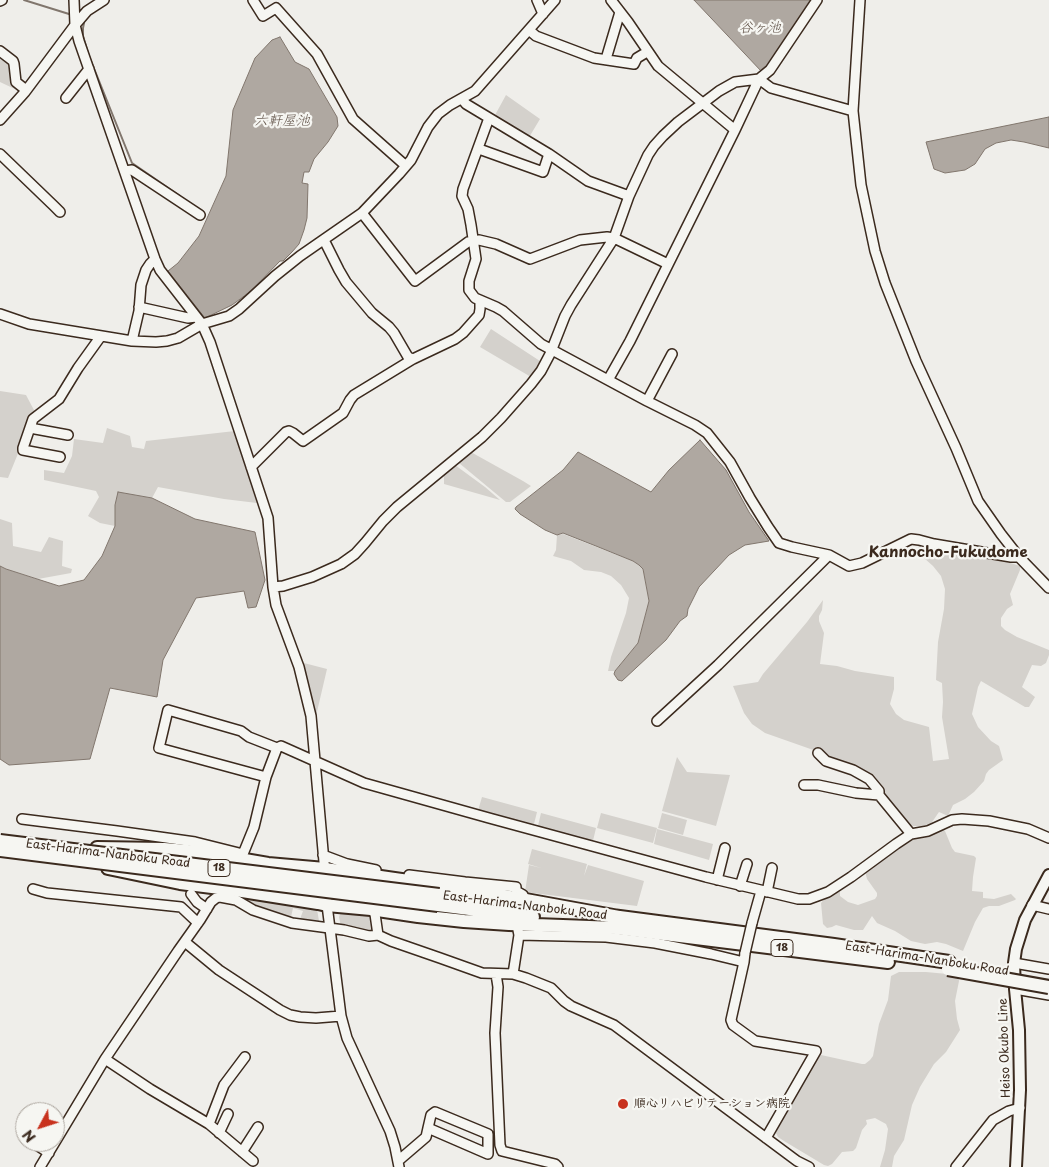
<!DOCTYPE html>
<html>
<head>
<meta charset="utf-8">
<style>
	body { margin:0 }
	#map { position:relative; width:1049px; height:1167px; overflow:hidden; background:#efeeea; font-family:"Playpen Sans",sans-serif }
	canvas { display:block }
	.north { position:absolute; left:15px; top:1102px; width:50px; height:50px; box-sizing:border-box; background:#f6f6f2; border:1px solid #aba49d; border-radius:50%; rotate:230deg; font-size:14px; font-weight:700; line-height:20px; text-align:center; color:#3b2a1e }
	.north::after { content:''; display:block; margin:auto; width:18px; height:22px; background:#c8321e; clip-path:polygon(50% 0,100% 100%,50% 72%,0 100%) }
</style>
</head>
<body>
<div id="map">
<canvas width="1049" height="1167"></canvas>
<div class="north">N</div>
</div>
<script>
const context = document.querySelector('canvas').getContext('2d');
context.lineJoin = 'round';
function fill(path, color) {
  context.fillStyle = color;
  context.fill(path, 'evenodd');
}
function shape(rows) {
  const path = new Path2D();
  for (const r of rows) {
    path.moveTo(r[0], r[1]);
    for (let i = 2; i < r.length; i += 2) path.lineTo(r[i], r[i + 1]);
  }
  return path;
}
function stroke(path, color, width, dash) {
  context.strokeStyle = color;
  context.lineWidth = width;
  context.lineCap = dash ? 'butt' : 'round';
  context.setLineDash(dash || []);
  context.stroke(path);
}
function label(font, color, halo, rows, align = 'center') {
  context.font = font + ' "Playpen Sans","Klee One",sans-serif';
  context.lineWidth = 4.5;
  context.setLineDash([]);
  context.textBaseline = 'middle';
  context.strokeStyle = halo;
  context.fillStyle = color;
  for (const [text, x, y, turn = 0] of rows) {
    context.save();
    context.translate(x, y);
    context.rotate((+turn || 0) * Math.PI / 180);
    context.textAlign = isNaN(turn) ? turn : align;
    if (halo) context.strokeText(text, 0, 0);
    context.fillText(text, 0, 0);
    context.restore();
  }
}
fill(shape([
	[0,53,9,59,19,87,19,91,0,82],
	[506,95,540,119,528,139,494,117],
	[491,329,543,363,531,377,480,347],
	[0,391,26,395,35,412,8,478,0,477],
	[107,428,130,436,132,447,144,449,146,441,235,431,257,503,224,499,158,487,152,498,119,493,115,505,115,526,100,523,88,516,99,497,96,491,44,480,44,470,64,473,72,456,74,439,103,443],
	[469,451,523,481,531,486,510,502,506,502,459,463,458,461],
	[455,465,485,487,500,500,444,484,444,470],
	[0,519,12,523,13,546,41,552,49,537,63,541,62,566,72,569,71,573,38,579,6,569,0,566],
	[563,534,633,561,639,565,643,569,649,601,638,643,615,671,608,671,611,657,626,613,629,598,621,585,611,576,601,572,584,570,571,561,553,556,556,550,557,535],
	[922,543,994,558,1020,566,1020,570,1010,594,1013,605,1007,609,1001,618,1001,626,1005,630,1017,637,1049,650,1049,655,1046,663,1041,666,1032,665,1022,687,1035,697,1029,707,1025,707,981,681,978,687,972,714,978,727,991,741,999,746,1003,760,989,770,986,774,984,781,974,792,965,799,953,805,948,816,939,812,930,825,921,826,913,826,907,824,892,808,869,774,862,769,839,763,829,759,819,752,765,733,752,724,744,713,733,686,758,682,763,674,807,622,823,600,822,610,819,616,819,621,824,633,820,664,837,666,855,671,894,677,894,689,890,704,896,714,904,720,929,727,933,761,949,759,942,717,943,702,942,683,936,680,938,642,944,609,945,589,941,576,933,566,924,558,919,553,918,547],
	[300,662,327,669,316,716,313,716],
	[677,757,687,772,730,775,716,826,662,811],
	[482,797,537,812,533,828,477,814],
	[541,813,596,828,592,845,537,830],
	[601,813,657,828,653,843,597,828],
	[662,813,687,820,683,835,658,828],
	[657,829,713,844,709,860,654,844],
	[942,829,945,831,952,848,955,852,974,856,976,858,973,877,972,891,983,892,983,898,994,899,1011,894,1016,899,1015,900,999,906,989,906,983,908,975,922,963,951,946,944,937,942,925,944,911,941,895,931,877,923,872,916,863,930,854,930,836,925,832,927,827,928,823,924,821,903,828,895,838,891,840,892,840,896,848,902,858,905,875,899,877,896,877,893,867,879,865,871,907,840],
	[532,849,587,864,584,876,588,865,644,881,637,906,525,892,529,865,541,868,528,864],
	[240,896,317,909,319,921,300,919,303,911,293,908,291,917,255,905],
	[342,912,372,915,374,933,341,927,339,917,340,914],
	[899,972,926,972,958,975,959,981,955,1001,957,1019,960,1030,946,1052,934,1064,920,1087,912,1105,904,1140,894,1156,892,1167,880,1167,885,1150,888,1129,886,1124,875,1118,866,1120,867,1124,862,1130,856,1148,853,1151,842,1152,832,1164,828,1166,824,1165,784,1141,778,1137,776,1133,777,1130,819,1057,821,1055,862,1064,865,1064,870,1060,873,1056,879,1024,888,1000,891,976]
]), '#d4d1cc');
const water = shape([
	[694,0,815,0,775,56,762,72,694,0],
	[280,37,295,62,309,69,337,117,338,126,328,142,314,159,309,172,304,172,302,183,308,184,307,218,304,230,299,244,292,252,283,261,280,261,251,291,232,305,205,318,168,271,178,263,199,236,226,176,233,110,255,58,272,40,280,37],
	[1049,117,1049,148,1024,142,1011,140,996,143,985,149,975,164,965,170,945,173,934,169,926,142,1049,117],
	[700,440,726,470,749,512,769,541,745,545,729,555,699,587,688,609,687,616,680,621,666,640,622,681,618,680,614,674,615,671,638,643,649,601,643,569,639,565,633,561,596,546,563,533,557,535,545,530,520,514,515,509,516,507,563,470,578,452,651,492,669,470,700,440],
	[118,492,152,498,195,519,255,532,265,580,256,607,248,608,244,591,196,598,163,660,157,697,110,688,90,759,9,765,0,759,0,566,6,569,59,586,84,580,102,556,115,526,115,505,118,492]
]);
fill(water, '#afa8a1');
stroke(water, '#81766d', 1);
stroke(shape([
	[24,0,69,14],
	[84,23,83,28,83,36,89,56,132,163,180,196]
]), '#81766d', 2);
const minor = shape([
	[74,0,75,25,79,41,155,259,160,270,202,324,210,342,268,518,273,587,276,605,299,667,311,716,325,873],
	[253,0,263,16,276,8,317,54,353,119,406,166],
	[537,0,543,14],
	[611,0,628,22,658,66,735,130],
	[860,0,853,111,861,185,875,251,885,283,916,361,956,448,978,501,1001,534,1019,557,1049,588],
	[0,1,2,0],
	[529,30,536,36,594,58,634,64,637,58,647,52],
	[0,51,13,61,14,64,16,82,26,90],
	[606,59,620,12],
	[66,98,89,69],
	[462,99,466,104,549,154,588,181,629,196],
	[489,118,463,189,462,196,468,209,471,225,476,259,469,281,469,290,475,298,496,307,503,311,541,344,647,401,695,425,707,433,730,462,750,498,768,527,779,543,792,547,829,555,849,566,862,563,911,539,919,540,934,544,1011,557,1019,557],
	[0,120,25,92,75,25,87,11,104,0],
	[479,149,543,172,549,154],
	[0,154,54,206,60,212],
	[125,171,132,170,200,215],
	[362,213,415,281,468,242,479,240,496,244,530,259,580,240,607,237,614,238,668,264],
	[324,240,339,270,346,282,372,313,389,327,394,333,408,357,413,359],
	[139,307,188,318,196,317],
	[0,314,29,324,132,341,156,342,167,341,178,338,202,324,229,316,239,309,275,276,300,256,362,213,399,174,411,160,428,127,438,114,450,105,475,91,555,0],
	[132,341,139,311,141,285,146,270,150,264,155,259],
	[608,380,630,341,735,130,759,79,771,88,853,111],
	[647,401,672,354],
	[30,428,68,435],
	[60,457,23,450,23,448,33,419,59,399,78,368,101,336],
	[251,467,286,432,289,431,293,433,303,441,343,413,350,400,354,395,413,359,455,339,463,333,479,315,480,309,480,301],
	[273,587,283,586,312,577,341,564,355,554,365,543,383,521,397,507,482,437,501,418,531,384,541,371,550,354,565,316,571,305,614,238,629,196,648,155,654,146,663,136,678,122,719,91,735,82,759,79,770,70,817,0],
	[657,721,718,665,829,555],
	[818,753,826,761,853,770,869,779,879,791,879,795,911,834],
	[266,777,159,748,168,710,241,731,249,737,277,748],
	[804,785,818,785,856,793,879,795],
	[22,819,117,831,195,842,243,854,254,827,266,777,277,748,281,746,364,783,489,818,706,877,798,899,809,899,828,892,851,877,896,844,911,834,928,831,952,820,962,819,989,821,1028,829,1049,838],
	[323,855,347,864,376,870],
	[409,875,465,882,516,887,516,891,523,895],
	[717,880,725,848],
	[326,886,327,905,341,1016,347,1038,390,1131,395,1147,399,1167],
	[740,886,747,864],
	[33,889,47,893,181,907,198,923],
	[767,892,772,868],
	[191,894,197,902,207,909],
	[1032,905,1049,909],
	[371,909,375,914,378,935],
	[752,923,761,891],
	[519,935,606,937,655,943,711,954,744,962],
	[185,942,219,970,280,1010,290,1015,300,1017,316,1018,341,1016],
	[745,953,744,962,731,1020,733,1025,755,1041,816,1051,766,1138],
	[1014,963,1049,969],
	[496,974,498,987,495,1033,500,1145,502,1151,555,1164,558,1167],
	[513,974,519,935,518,930],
	[1015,989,1049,995],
	[105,1059,150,1089,209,1124,253,1161],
	[209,1124,224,1085,245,1057],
	[219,1133,228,1114],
	[32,1142,49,1153],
	[242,1152,258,1127],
	[398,1161,426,1137,428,1128,431,1115,435,1112,488,1134,488,1154,428,1128],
	[40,1167,105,1059,178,951,200,920,211,902,216,898,220,897,236,900,253,910,292,923,344,930,369,936,378,935,391,941,440,958,482,973,513,974,526,978,551,988,564,1001,571,1006,614,1025,797,1161,809,1167],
	[956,1167,993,1120,1009,1111,1020,1108]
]);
const major = shape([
	[1016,1167,1020,1090,1019,1030,1015,989,1014,963,1016,949,1025,920,1049,875]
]);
const highway = shape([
	[97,848,164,849,198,852,268,864,325,869,471,890,619,917],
	[108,868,180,883,236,890,318,903,327,905,371,909,418,916,464,921,509,924,616,928],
	[439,895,478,900],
	[438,905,533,917],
	[612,916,834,945,949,962],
	[608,927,888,962]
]);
stroke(minor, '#3b2a1e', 12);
stroke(major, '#3b2a1e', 14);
stroke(highway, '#3b2a1e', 16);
stroke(minor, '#f6f6f2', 9);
stroke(major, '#f6f6f2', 10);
stroke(highway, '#f6f6f2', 12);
const minorBridge = shape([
	[745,953,752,923]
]);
const highwayBridge = shape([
	[0,841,439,895],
	[0,850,438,905],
	[948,969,1049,987]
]);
stroke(minorBridge, '#3b2a1e', 12, []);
stroke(highwayBridge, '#3b2a1e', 16, []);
stroke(minorBridge, '#f6f6f2', 9);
stroke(highwayBridge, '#f6f6f2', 12);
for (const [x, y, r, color] of [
	[623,1104,6,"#c8321e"]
]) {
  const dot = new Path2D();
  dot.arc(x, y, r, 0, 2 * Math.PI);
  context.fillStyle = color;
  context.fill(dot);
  stroke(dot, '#f6f6f2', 2);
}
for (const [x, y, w] of [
	[219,868,22],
	[782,948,22]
]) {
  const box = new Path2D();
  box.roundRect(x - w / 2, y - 8.5, w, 17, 4);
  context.fillStyle = '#f6f6f2';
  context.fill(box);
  stroke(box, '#3b2a1e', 1);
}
label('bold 11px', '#3b2a1e', null, [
	["18",219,868],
	["18",782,948]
]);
label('12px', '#3b2a1e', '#f6f6f2', [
	["East-Harima-Nanboku Road",108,854,7],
	["East-Harima-Nanboku Road",525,906,7],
	["East-Harima-Nanboku Road",927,959,9],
	["Heiso Okubo Line",1005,1048,-92]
]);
label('bold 12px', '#3b2a1e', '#f6f6f2', [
	["順心リハビリテーション病院",634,1104]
], 'left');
label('italic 14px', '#64564c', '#f6f6f2', [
	["谷ヶ池",760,28],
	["六軒屋池",282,121]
]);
label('bold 15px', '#3b2a1e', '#f6f6f2', [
	["Kannocho-Fukudome",948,553]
]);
</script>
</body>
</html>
